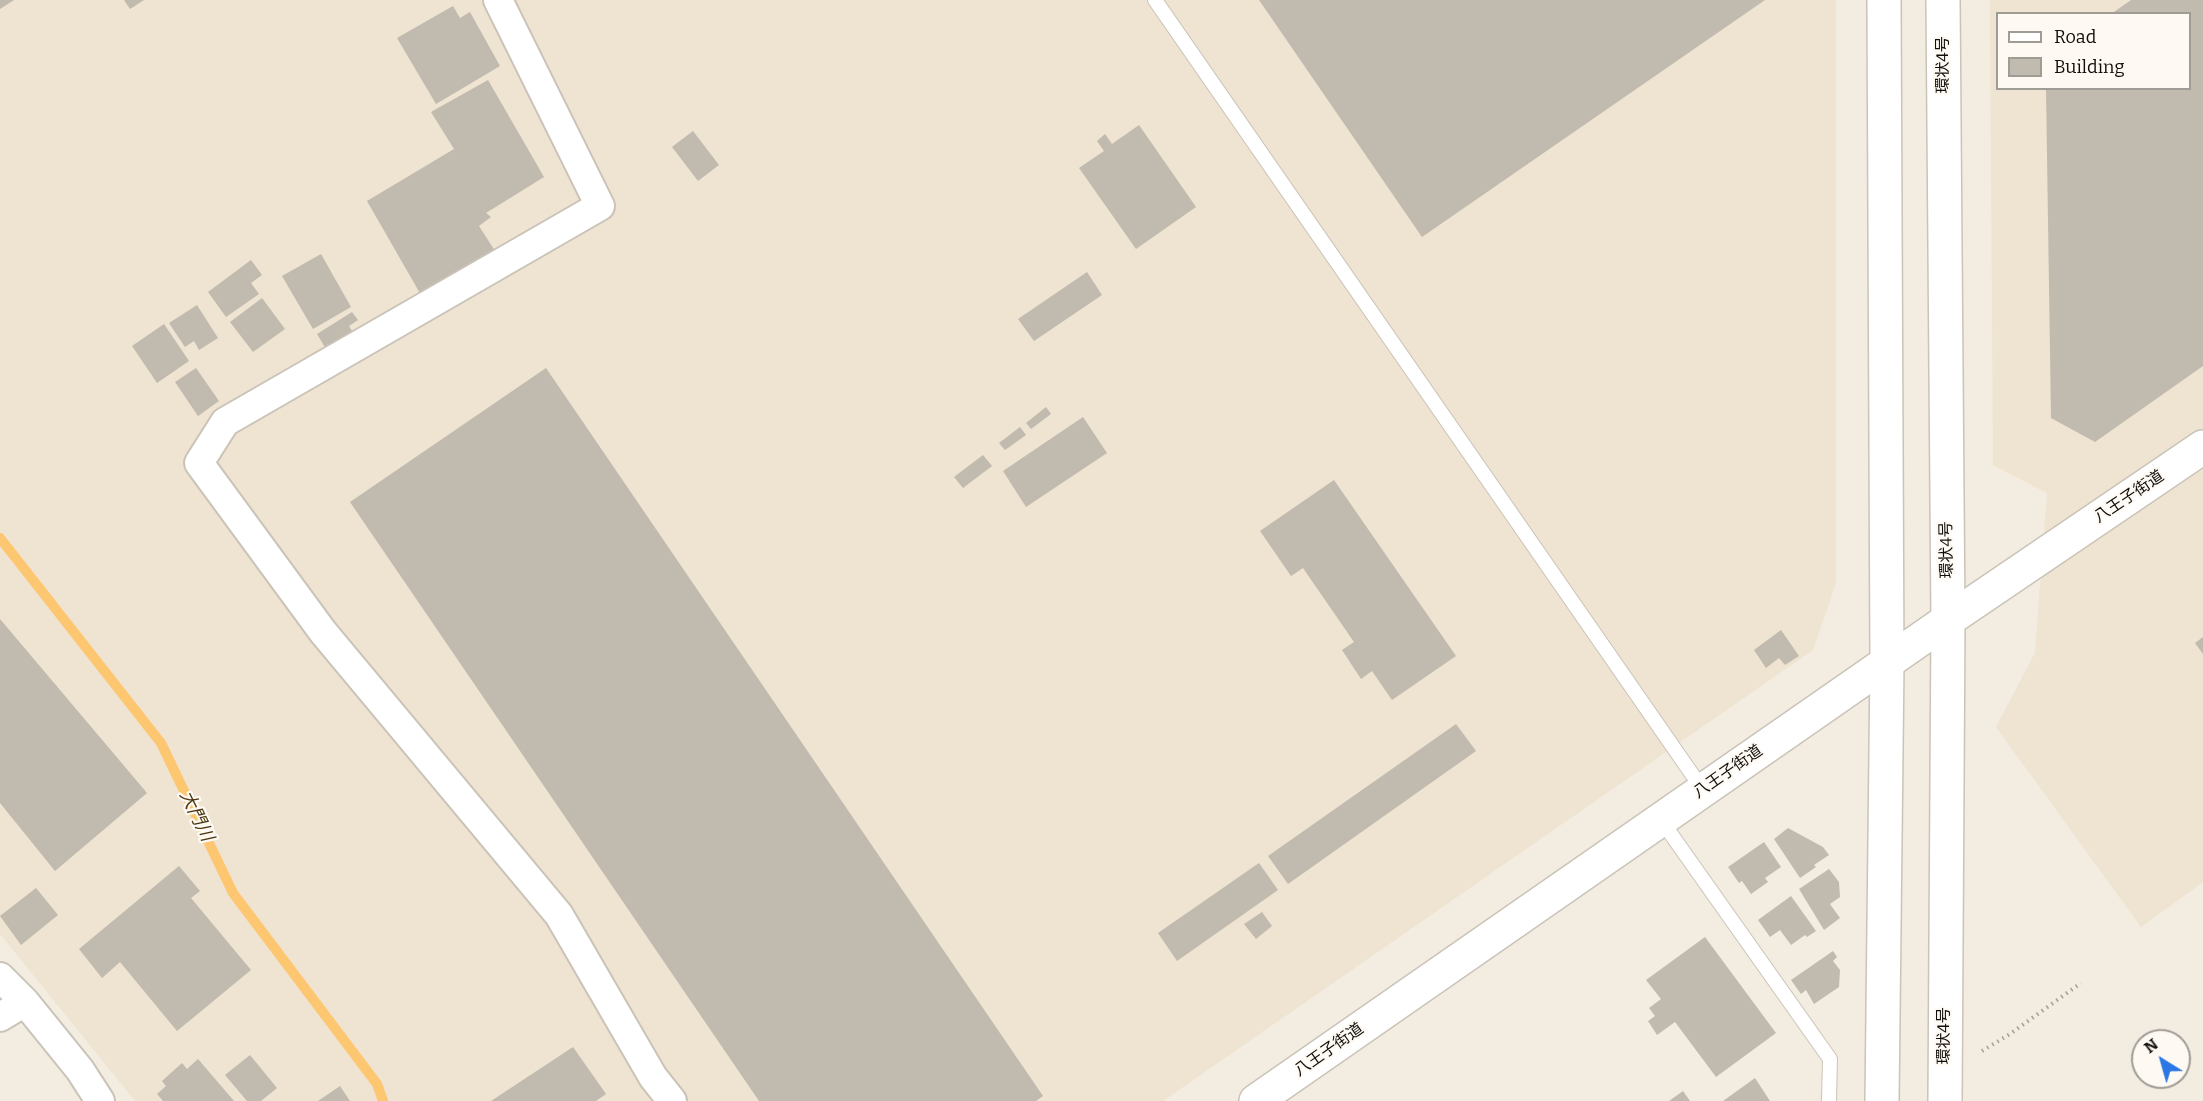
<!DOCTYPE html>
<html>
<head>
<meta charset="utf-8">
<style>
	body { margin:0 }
	#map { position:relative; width:2203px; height:1101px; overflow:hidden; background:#f3ece1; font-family:Bitter,serif }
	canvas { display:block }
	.legend { position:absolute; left:1996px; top:12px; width:195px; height:78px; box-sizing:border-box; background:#fefaf3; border:2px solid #9f9c96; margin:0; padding:8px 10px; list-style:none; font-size:18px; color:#110e0b }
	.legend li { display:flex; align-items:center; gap:12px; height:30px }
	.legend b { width:30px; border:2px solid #9f9c96 }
	.north { position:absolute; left:2131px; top:1029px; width:60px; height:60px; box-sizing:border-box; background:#fefaf3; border:2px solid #9f9c96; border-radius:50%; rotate:323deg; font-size:16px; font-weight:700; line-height:24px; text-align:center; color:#110e0b }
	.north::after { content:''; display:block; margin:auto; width:21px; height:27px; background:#2b78e4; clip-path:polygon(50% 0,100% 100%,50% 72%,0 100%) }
</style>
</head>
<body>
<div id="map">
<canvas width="2203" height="1101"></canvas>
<ul class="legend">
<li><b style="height:8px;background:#fff"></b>Road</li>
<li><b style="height:16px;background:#c1baaf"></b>Building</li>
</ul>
<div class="north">N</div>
</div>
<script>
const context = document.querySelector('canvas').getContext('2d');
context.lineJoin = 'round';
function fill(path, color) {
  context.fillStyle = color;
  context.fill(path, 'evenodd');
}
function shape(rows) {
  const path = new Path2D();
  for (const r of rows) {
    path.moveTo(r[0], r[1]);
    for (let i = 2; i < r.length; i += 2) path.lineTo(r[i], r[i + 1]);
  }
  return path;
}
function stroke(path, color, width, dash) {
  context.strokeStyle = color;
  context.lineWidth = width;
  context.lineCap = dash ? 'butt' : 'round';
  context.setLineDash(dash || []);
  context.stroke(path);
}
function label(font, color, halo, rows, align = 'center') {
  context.font = font + ' Bitter,"Noto Sans JP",serif';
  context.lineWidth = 4.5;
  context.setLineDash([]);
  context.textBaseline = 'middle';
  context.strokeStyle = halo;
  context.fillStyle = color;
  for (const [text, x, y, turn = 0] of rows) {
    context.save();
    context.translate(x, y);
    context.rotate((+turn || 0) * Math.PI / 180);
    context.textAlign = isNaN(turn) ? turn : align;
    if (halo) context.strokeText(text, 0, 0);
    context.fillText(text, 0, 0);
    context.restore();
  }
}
fill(shape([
	[0,0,1836,0,1836,583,1813,650,1163,1101,135,1101,0,934],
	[1990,0,2203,0,2203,882,2141,927,1996,727,2035,653,2047,493,1993,465],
	[1998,14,2190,14,2190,88,1998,88]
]), '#efe3d1');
stroke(shape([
	[0,538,161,743,233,893,377,1084,383,1101]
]), '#fdc771', 10);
fill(shape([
	[0,0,14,0,0,9],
	[124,0,144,0,130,9],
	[1259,0,1765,0,1422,237],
	[2131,0,2203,0,2203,366,2095,442,2051,418,2046,88,2190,88,2190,14,2111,14],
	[453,6,460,18,470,12,500,66,436,104,397,38],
	[488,80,544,177,486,213,491,217,479,226,495,251,421,295,367,201,454,149,431,112],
	[1139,125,1196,207,1136,249,1079,168,1104,151,1097,141,1105,134,1112,144],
	[693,131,719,165,698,181,672,147],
	[321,254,351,307,313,329,282,276],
	[251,260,262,275,251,283,259,294,226,317,208,292],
	[1087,272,1102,295,1034,341,1018,319],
	[262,298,285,329,253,352,230,322],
	[197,305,218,338,199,350,194,341,185,347,169,323],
	[352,312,358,320,349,326,353,333,326,349,317,334],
	[164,324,189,361,157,383,132,346],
	[196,368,219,401,198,416,175,382],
	[546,368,1043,1096,1036,1101,759,1101,350,502],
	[1046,407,1051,414,1031,429,1026,423],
	[1083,417,1107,453,1026,507,1003,471],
	[1020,427,1026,435,1005,450,999,443],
	[983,455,992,466,963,488,954,477],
	[1334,480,1456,656,1392,700,1372,671,1361,679,1342,650,1354,642,1303,568,1291,576,1260,531],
	[0,619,147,793,55,871,0,803],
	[1781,630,1799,656,1785,665,1779,658,1766,668,1754,650],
	[2203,637,2203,654,2195,643],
	[1456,724,1476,751,1288,884,1268,856],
	[1788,828,1823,847,1829,855,1814,865,1816,867,1800,878,1774,839],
	[1764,842,1781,867,1765,878,1768,882,1751,894,1742,881,1739,883,1728,867],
	[1259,863,1278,890,1177,961,1158,933],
	[179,866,200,891,191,898,251,970,177,1031,120,962,102,978,79,949],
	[1829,869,1839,882,1840,897,1830,904,1840,918,1824,930,1799,889],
	[36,888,58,915,21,945,0,916],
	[1791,896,1816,931,1807,937,1805,935,1791,945,1780,930,1770,937,1758,920],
	[1262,912,1272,926,1256,939,1244,924],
	[1705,937,1776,1033,1716,1077,1675,1022,1657,1035,1648,1021,1655,1016,1649,1008,1661,999,1646,980],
	[1833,951,1837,957,1833,961,1840,970,1839,987,1814,1004,1806,990,1801,994,1791,980],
	[573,1047,606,1094,596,1101,491,1101],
	[250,1055,277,1088,261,1101,247,1101,225,1075],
	[198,1059,234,1101,163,1101,157,1094,166,1086,162,1081,182,1063,187,1069],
	[1755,1078,1770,1101,1723,1101],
	[340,1086,350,1101,318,1101],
	[1683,1091,1690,1101,1669,1101]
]), '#c1baaf');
const lane = shape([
	[1155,0,1703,790],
	[1661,820,1830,1059,1829,1101]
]);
const street = shape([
	[498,0,600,206,225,422,199,463,323,632,559,915,653,1077,672,1101],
	[0,977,25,1002,80,1070,100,1101],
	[0,1017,25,1002]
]);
const secondary = shape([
	[1256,1101,1948,620,2203,447]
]);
const primary = shape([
	[1943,0,1948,620,1945,1101],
	[1882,1101,1887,663,1884,0]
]);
stroke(lane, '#cac3b8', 16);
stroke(street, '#cac3b8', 32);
stroke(secondary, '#cac3b8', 36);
stroke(primary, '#cac3b8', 36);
stroke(shape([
	[1982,1051,2010,1034,2081,983]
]), '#a6a098', 4, [1.5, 4.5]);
stroke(lane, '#fff', 14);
stroke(street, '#fff', 28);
stroke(secondary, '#fff', 33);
stroke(primary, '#fff', 33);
label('16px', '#110e0b', '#fefaf3', [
	["環状4号",1944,65,-90],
	["八王子街道",2129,497,-34],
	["環状4号",1947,550,-91],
	["八王子街道",1728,772,-35],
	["環状4号",1945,1036,-90],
	["八王子街道",1329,1050,-35]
]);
label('italic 18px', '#4d3813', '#fefaf3', [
	["大門川",196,816,64]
]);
</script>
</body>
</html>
